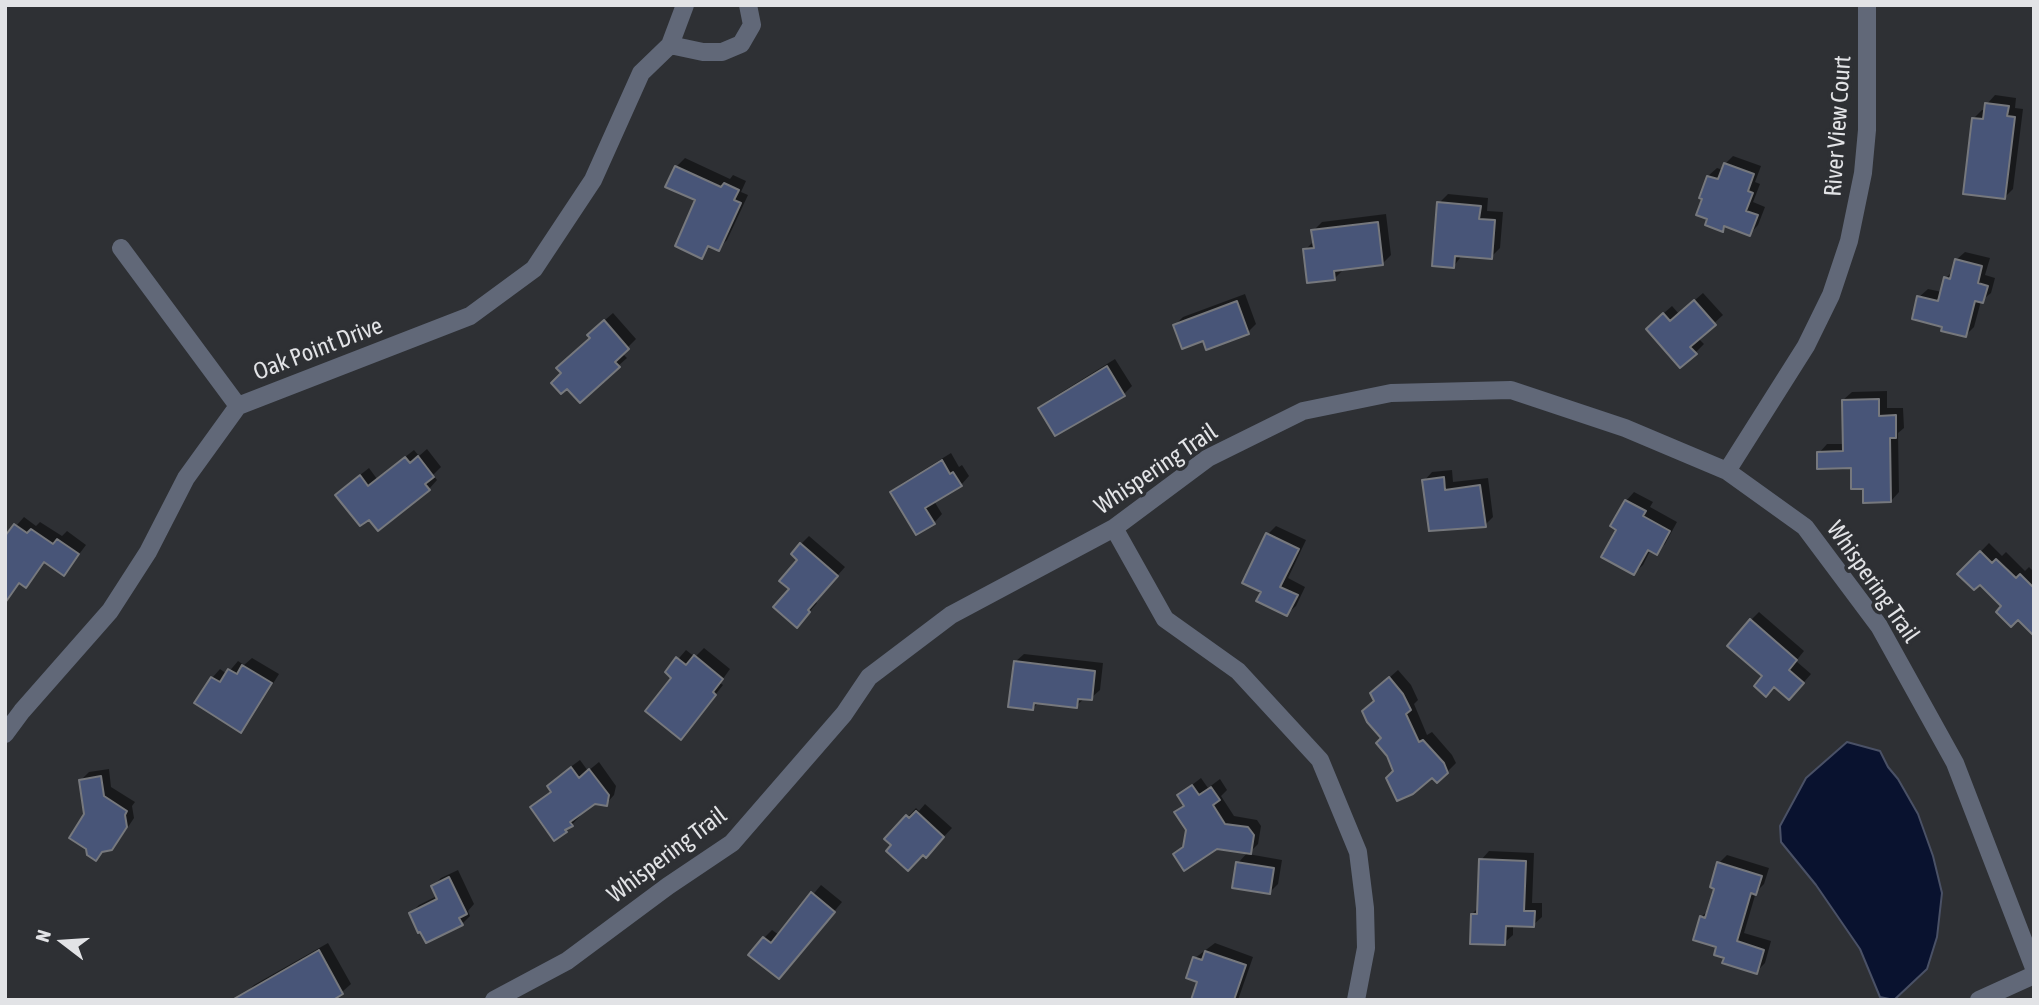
<!DOCTYPE html>
<html>
<head>
<meta charset="utf-8">
<style>
	body { margin:0 }
	#map { position:relative; width:2039px; height:1005px; overflow:hidden; background:#2e3034; font-family:"Asap Condensed",sans-serif }
	canvas { display:block }
	.frame { position:absolute; inset:0; border:7px solid #e2e3e6; pointer-events:none }
	.north { position:absolute; left:28px; top:907px; width:70px; height:70px; -webkit-text-stroke:5px #2e3034; paint-order:stroke; rotate:287deg; font-size:19px; font-weight:700; line-height:28px; text-align:center; color:#e2e3e6 }
	.north::after { content:''; display:block; margin:auto; width:24px; height:32px; background:#e2e3e6; clip-path:polygon(50% 0,100% 100%,50% 72%,0 100%) }
</style>
</head>
<body>
<div id="map">
<canvas width="2039" height="1005"></canvas>
<div class="frame"></div>
<div class="north">N</div>
</div>
<script>
const context = document.querySelector('canvas').getContext('2d');
context.lineJoin = 'round';
function fill(path, color) {
  context.fillStyle = color;
  context.fill(path, 'evenodd');
}
function shape(rows) {
  const path = new Path2D();
  for (const r of rows) {
    path.moveTo(r[0], r[1]);
    for (let i = 2; i < r.length; i += 2) path.lineTo(r[i], r[i + 1]);
  }
  return path;
}
function stroke(path, color, width, dash) {
  context.strokeStyle = color;
  context.lineWidth = width;
  context.lineCap = dash ? 'butt' : 'round';
  context.setLineDash(dash || []);
  context.stroke(path);
}
function label(font, color, halo, rows, align = 'center') {
  context.font = font + ' "Asap Condensed",sans-serif';
  context.lineWidth = 7;
  context.setLineDash([]);
  context.textBaseline = 'middle';
  context.strokeStyle = halo;
  context.fillStyle = color;
  for (const [text, x, y, turn = 0] of rows) {
    context.save();
    context.translate(x, y);
    context.rotate((+turn || 0) * Math.PI / 180);
    context.textAlign = isNaN(turn) ? turn : align;
    if (halo) context.strokeText(text, 0, 0);
    context.fillText(text, 0, 0);
    context.restore();
  }
}
const water = shape([
	[1847,742,1880,751,1888,767,1898,779,1918,814,1933,856,1942,893,1937,937,1927,969,1894,1000,1880,997,1860,949,1816,885,1781,842,1780,826,1806,778,1847,742]
]);
fill(water, '#09122f');
stroke(water, '#4a5166', 2);
fill(shape([
	[1995,95,2016,98,2015,108,2023,109,2013,189,2005,197,1974,118,1982,110,1986,110,1987,104],
	[1733,156,1761,166,1755,182,1760,184,1753,202,1765,207,1758,225,1750,234,1726,225,1722,230,1708,176,1717,168,1723,170,1725,164],
	[685,158,730,179,733,175,746,181,741,192,748,195,727,240,718,249,711,245,701,257,698,200,676,167],
	[1448,194,1488,198,1487,211,1503,212,1500,248,1491,257,1462,255,1454,266,1439,203],
	[1386,214,1391,255,1382,264,1343,270,1335,278,1305,250,1314,241,1313,231,1322,222],
	[1965,252,1990,258,1985,275,1995,278,1991,293,1981,301,1974,327,1966,335,1944,325,1919,297,1928,289,1942,292,1946,278,1954,270,1956,260],
	[1703,293,1723,315,1698,338,1704,344,1695,353,1656,320,1672,306,1679,314],
	[1245,294,1256,324,1248,332,1175,325,1183,317],
	[613,313,636,339,622,353,627,358,580,400,592,338,597,327],
	[1115,359,1132,386,1124,394,1040,408,1049,400],
	[1887,391,1887,408,1903,408,1904,428,1898,433,1899,492,1891,501,1865,487,1853,466,1819,453,1827,444,1844,444,1843,400,1852,392],
	[427,449,441,467,433,475,437,480,429,489,346,486,369,468,377,479,414,450,419,456],
	[951,453,959,467,962,465,969,476,961,485,934,501,942,514,934,523,892,492,901,484],
	[1452,470,1453,482,1488,478,1493,517,1485,525,1424,481,1432,472],
	[1634,492,1653,502,1650,507,1677,522,1665,544,1657,552,1651,549,1643,565,1634,573,1618,529,1626,501],
	[24,517,36,526,40,522,62,536,67,531,86,545,64,574,45,561,26,585,21,582,13,589,5,584,5,530,10,533],
	[1276,526,1306,540,1288,578,1305,587,1296,606,1287,614,1263,591,1268,534],
	[809,536,845,567,815,601,817,603,805,617,800,560,801,544],
	[1989,543,2002,556,2006,552,2025,571,2029,567,2034,572,2034,627,2004,606,1980,582,1959,574],
	[1759,612,1804,651,1796,661,1811,674,1798,689,1764,676,1751,620],
	[704,648,730,669,720,683,723,685,681,738,674,677,667,672,686,650,695,657],
	[1024,654,1103,663,1100,690,1091,698,1085,698,1076,706,1039,702,1033,708,1015,662],
	[252,658,279,674,249,722,241,731,212,678,220,669,227,674,238,661,244,665],
	[1398,670,1411,685,1418,700,1414,704,1427,735,1432,732,1452,755,1456,763,1447,772,1432,775,1395,771,1383,738,1376,700,1381,685],
	[580,760,588,771,599,762,616,786,614,795,606,804,594,802,579,814,580,816,566,831,533,807,552,790,549,786,557,777],
	[109,769,111,787,135,802,132,806,134,818,120,839,96,858,81,780,89,772],
	[1201,778,1208,788,1220,779,1227,790,1221,796,1234,816,1257,820,1261,826,1258,844,1248,854,1282,860,1278,884,1270,892,1238,863,1248,852,1217,847,1175,854,1185,844,1188,830,1176,812,1185,804,1179,795],
	[925,804,952,828,934,847,887,839,916,808,919,811],
	[1489,851,1534,853,1532,903,1542,903,1542,917,1533,925,1513,924,1513,935,1504,943,1472,914,1479,907,1481,860],
	[1727,855,1769,868,1764,884,1756,892,1744,933,1771,941,1765,963,1756,972,1726,957,1701,917,1710,909,1716,887,1719,863],
	[458,870,474,904,468,911,470,916,462,924,411,913,419,905,437,896,433,886,441,878],
	[821,885,842,902,787,968,764,938,772,930,779,935],
	[328,943,351,984,342,992,330,1000,246,993,254,985],
	[1215,943,1253,957,1238,1000,1193,1000,1199,981,1195,958]
]), '#0007');
const building = shape([
	[1985,103,2009,106,2007,116,2015,117,2005,199,1963,194,1972,118,1983,119,1985,103],
	[1724,163,1754,174,1748,191,1753,193,1746,211,1758,215,1750,236,1724,226,1723,232,1705,225,1707,219,1696,215,1702,199,1699,198,1707,176,1718,179,1724,163],
	[675,166,721,187,724,183,739,190,734,200,741,203,719,251,708,246,702,259,675,246,695,200,665,187,675,166],
	[1437,202,1481,206,1479,219,1495,220,1492,259,1455,256,1454,268,1432,266,1437,202],
	[1378,222,1383,265,1334,271,1335,280,1307,283,1303,249,1314,248,1311,230,1378,222],
	[1955,259,1982,266,1978,283,1988,286,1983,303,1975,301,1966,337,1941,331,1942,327,1912,319,1917,296,1938,301,1944,277,1950,279,1955,259],
	[1694,300,1716,325,1690,347,1697,354,1680,368,1646,329,1663,313,1670,321,1694,300],
	[1237,301,1249,334,1206,350,1203,341,1182,349,1173,325,1237,301],
	[604,320,629,349,615,362,620,367,580,403,567,389,561,394,551,383,561,373,556,368,590,338,587,335,604,320],
	[1107,366,1125,396,1055,436,1038,408,1107,366],
	[1879,399,1879,416,1896,415,1896,438,1890,438,1891,502,1863,503,1863,489,1851,489,1851,468,1817,469,1817,452,1843,451,1842,400,1879,399],
	[418,456,434,477,425,484,430,490,378,531,369,520,360,526,335,495,360,475,368,486,405,457,410,463,418,456],
	[942,460,950,474,953,472,962,486,925,508,935,524,916,535,890,492,942,460],
	[1444,477,1445,490,1480,485,1486,527,1429,531,1422,480,1444,477],
	[1625,500,1646,511,1643,516,1670,531,1657,555,1648,550,1634,575,1601,557,1616,530,1610,526,1625,500],
	[14,524,27,533,31,529,53,544,57,539,79,554,64,576,44,562,26,588,19,583,5,603,5,536,14,524],
	[1266,533,1299,549,1280,587,1298,595,1287,616,1256,601,1261,592,1242,583,1266,533],
	[800,543,838,576,808,610,810,612,797,628,773,607,789,589,779,581,797,560,791,554,800,543],
	[1980,551,1992,563,1996,559,2016,578,2020,574,2034,588,2034,636,2018,620,2011,627,1996,612,2001,606,1980,585,1974,590,1957,574,1980,551],
	[1750,619,1797,660,1789,670,1804,683,1789,700,1774,687,1766,697,1754,686,1762,676,1727,646,1750,619],
	[694,655,723,679,713,692,716,695,681,740,645,711,671,678,665,672,676,657,686,665,694,655],
	[1014,661,1095,671,1092,700,1078,699,1077,708,1034,703,1033,710,1008,707,1014,661],
	[242,665,272,683,241,733,194,703,211,677,220,682,228,669,237,674,242,665],
	[1389,677,1403,694,1411,710,1406,714,1419,742,1423,740,1444,763,1448,773,1437,783,1432,778,1413,794,1397,801,1386,778,1393,771,1387,756,1376,743,1381,738,1367,722,1362,711,1374,701,1370,693,1389,677],
	[571,767,579,778,589,769,609,795,607,806,595,804,570,822,573,826,565,830,567,832,554,841,530,807,551,792,547,786,571,767],
	[101,776,104,796,127,811,125,815,127,827,112,850,102,852,96,861,87,855,86,849,69,838,84,814,79,780,101,776],
	[1192,785,1199,795,1211,787,1220,800,1213,805,1225,824,1248,827,1254,835,1251,854,1217,849,1184,871,1173,854,1183,847,1186,830,1174,812,1184,806,1177,795,1192,785],
	[916,811,944,837,926,858,923,855,908,871,886,851,891,845,884,839,906,815,909,818,916,811],
	[1479,859,1526,861,1524,911,1535,911,1534,927,1506,926,1505,945,1470,944,1471,914,1477,914,1479,859],
	[1236,862,1274,868,1270,894,1232,888,1236,862],
	[1717,862,1762,876,1756,895,1751,893,1737,941,1764,950,1757,974,1722,963,1724,958,1714,955,1716,947,1693,940,1700,916,1705,918,1714,889,1710,887,1717,862],
	[449,877,467,914,459,918,463,925,426,943,420,932,418,933,409,913,437,899,431,886,449,877],
	[811,892,835,912,779,979,748,955,763,937,771,943,811,892],
	[319,950,343,994,333,1000,232,1000,319,950],
	[1205,951,1246,965,1234,1000,1191,1000,1197,982,1186,978,1193,957,1202,960,1205,951]
]);
fill(building, '#485578');
stroke(building, '#76787d', 2);
stroke(shape([
	[670,45,703,52,722,52,741,44,752,25,748,5],
	[121,248,238,406],
	[1727,471,1806,346,1831,295,1849,241,1863,173,1867,130,1867,5],
	[1114,528,1165,619,1238,671,1320,760,1358,852,1365,908,1366,948,1356,1000],
	[5,734,22,711,110,611,148,552,186,478,238,406,470,316,534,269,593,180,641,73,670,45,685,5],
	[494,1000,567,961,668,886,732,843,844,714,869,677,951,615,1114,528,1208,458,1303,411,1391,393,1511,390,1625,428,1727,471,1805,527,1879,626,1955,763,2034,968],
	[1979,1000,2034,975]
]), '#616878', 18);
label('24px', '#e2e3e6', '#2e3034', [
	["River View Court",1838,126,-86],
	["Oak Point Drive",318,349,-21],
	["Whispering Trail",1156,469,-34],
	["Whispering Trail",1873,582,55],
	["Whispering Trail",667,855,-37]
]);
</script>
</body>
</html>
